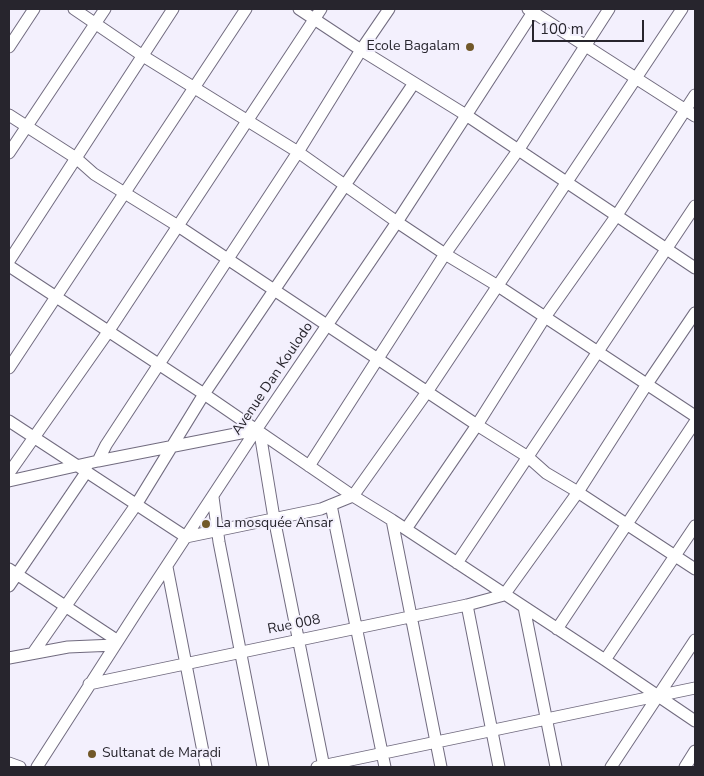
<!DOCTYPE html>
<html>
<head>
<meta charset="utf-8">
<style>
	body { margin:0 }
	#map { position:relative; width:704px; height:776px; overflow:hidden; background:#f3f0fd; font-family:"Nunito Sans",sans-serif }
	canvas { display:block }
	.frame { position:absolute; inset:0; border:10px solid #27252d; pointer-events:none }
	.scale { position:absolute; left:532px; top:20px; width:112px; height:22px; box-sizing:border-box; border:2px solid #27252d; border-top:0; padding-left:6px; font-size:15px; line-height:18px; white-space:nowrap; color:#27252d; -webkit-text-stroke:4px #f3f0fd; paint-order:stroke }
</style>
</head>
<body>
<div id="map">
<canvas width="704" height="776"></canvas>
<div class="frame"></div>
<div class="scale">100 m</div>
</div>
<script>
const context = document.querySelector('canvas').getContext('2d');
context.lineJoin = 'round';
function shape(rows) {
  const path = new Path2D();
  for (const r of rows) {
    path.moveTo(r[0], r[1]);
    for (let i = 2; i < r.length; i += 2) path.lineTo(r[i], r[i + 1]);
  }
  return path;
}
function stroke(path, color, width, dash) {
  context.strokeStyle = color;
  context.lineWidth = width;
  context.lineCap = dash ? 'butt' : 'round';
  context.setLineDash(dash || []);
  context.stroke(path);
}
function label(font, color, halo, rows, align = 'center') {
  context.font = font + ' "Nunito Sans",sans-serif';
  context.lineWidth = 4;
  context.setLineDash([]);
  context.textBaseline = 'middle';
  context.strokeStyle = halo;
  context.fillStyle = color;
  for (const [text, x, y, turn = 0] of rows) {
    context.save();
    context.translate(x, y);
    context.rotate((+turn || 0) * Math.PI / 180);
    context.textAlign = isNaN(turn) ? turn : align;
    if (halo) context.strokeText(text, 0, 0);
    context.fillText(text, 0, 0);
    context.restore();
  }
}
const minor = shape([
	[74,9,143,56,298,152,397,222,445,254,498,286,695,416],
	[299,9,361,50,466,115,695,268],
	[528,9,695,116],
	[9,47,34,9],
	[9,115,76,158,94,174,178,226,477,425,528,457,546,473,573,489,695,569],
	[9,153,105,9],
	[9,261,173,9],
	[9,266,204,394,353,496,392,520,605,660,695,721],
	[9,368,246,9],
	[9,421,186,537,321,509,353,496,427,392,682,9],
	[260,433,274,518,324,767],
	[98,461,106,445,298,152,361,50,389,9],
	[309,466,445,254,519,149,609,9],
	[9,473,108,332,321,9],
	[9,481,98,461,256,430],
	[213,497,219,542,263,767],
	[331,505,385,767],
	[392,520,441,767],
	[406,529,477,425,545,317,617,215,695,95],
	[457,563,695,206],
	[167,567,206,767],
	[9,569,118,641],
	[9,586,87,471],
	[467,605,499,767],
	[524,607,556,767],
	[557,629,695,422],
	[33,653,136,505,204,394,414,83],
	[9,658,68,647,115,645],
	[605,660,695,526],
	[89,684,467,605,504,595,578,492,647,384,695,313],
	[9,763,20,767],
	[37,767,141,605,256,430,397,222,535,9],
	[317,767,695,688],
	[611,767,695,640],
	[685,767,695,751]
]);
stroke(minor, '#716b7f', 13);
stroke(minor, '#fff', 11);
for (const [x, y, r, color] of [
	[470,47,5,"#715829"],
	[206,524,5,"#715829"],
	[92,754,5,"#715829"]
]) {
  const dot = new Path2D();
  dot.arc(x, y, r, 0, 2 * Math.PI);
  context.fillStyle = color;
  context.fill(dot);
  stroke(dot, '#f3f0fd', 2);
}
label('14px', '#27252d', '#f3f0fd', [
	["Ecole Bagalam",460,47,"right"],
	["La mosquée Ansar",216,524],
	["Sultanat de Maradi",102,754]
], 'left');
label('14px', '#27252d', '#f3f0fd', [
	["Avenue Dan Koulodo",273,379,-56],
	["Rue 008",294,625,-11]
]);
</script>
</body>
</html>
